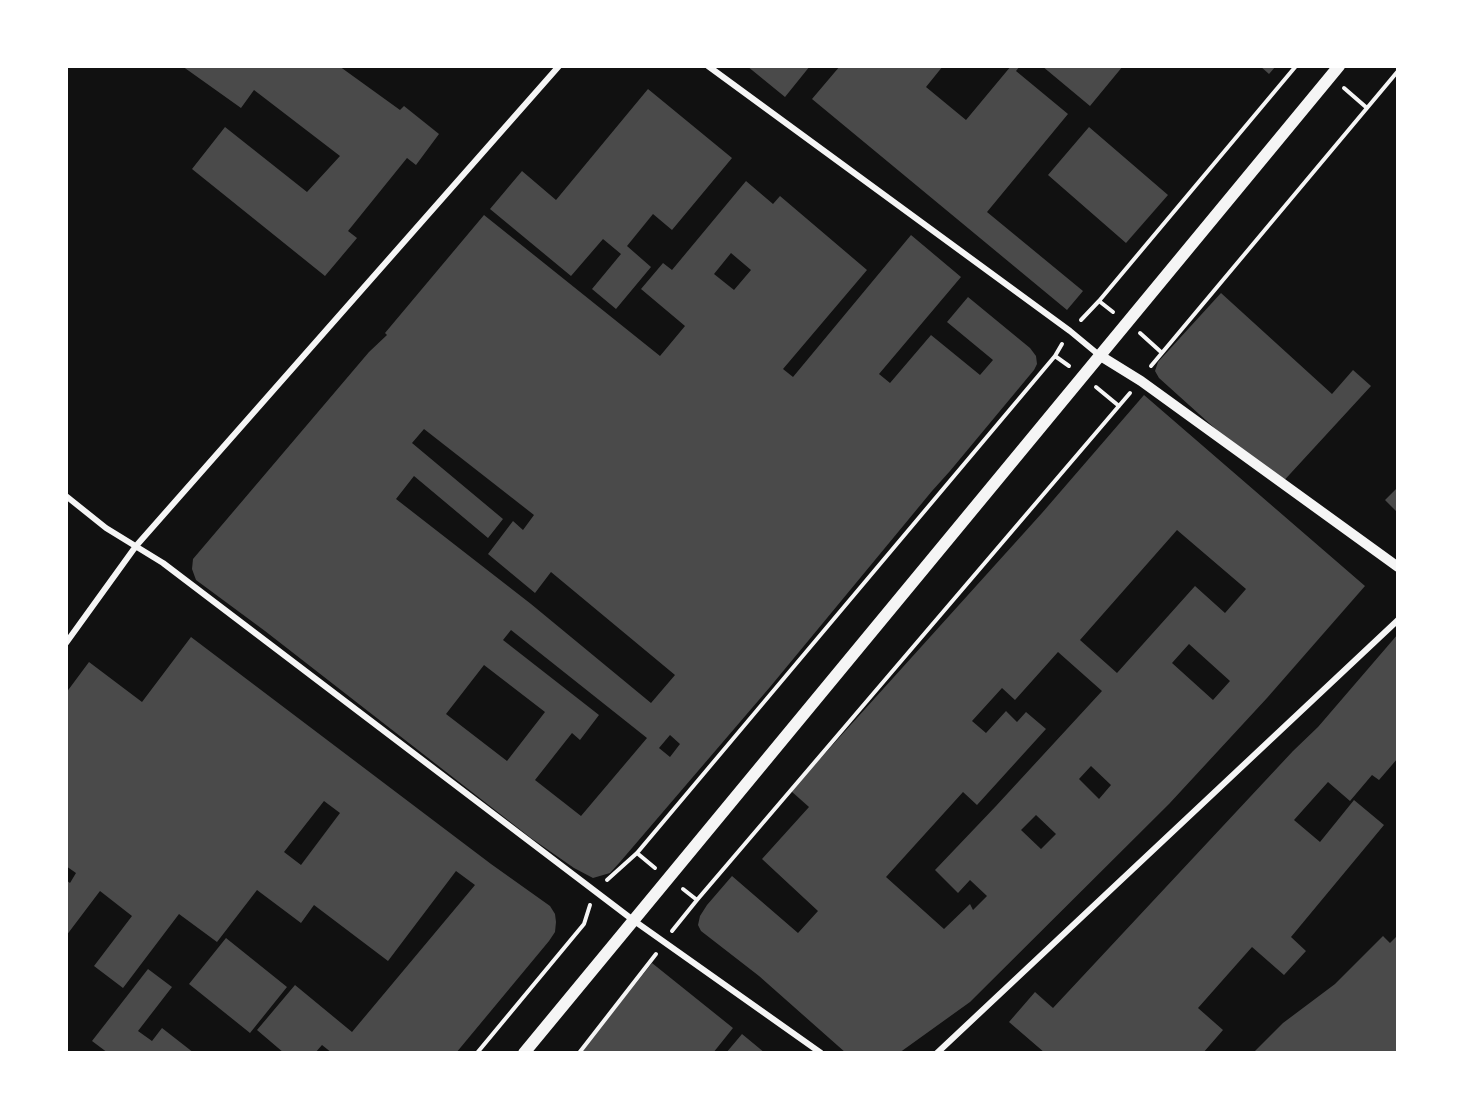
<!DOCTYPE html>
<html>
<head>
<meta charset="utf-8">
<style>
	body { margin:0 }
	#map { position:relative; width:1464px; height:1119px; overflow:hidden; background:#111; font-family:Ubuntu,sans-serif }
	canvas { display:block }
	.frame { position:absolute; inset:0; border:68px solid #fff; pointer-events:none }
</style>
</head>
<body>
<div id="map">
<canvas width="1464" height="1119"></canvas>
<div class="frame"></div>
</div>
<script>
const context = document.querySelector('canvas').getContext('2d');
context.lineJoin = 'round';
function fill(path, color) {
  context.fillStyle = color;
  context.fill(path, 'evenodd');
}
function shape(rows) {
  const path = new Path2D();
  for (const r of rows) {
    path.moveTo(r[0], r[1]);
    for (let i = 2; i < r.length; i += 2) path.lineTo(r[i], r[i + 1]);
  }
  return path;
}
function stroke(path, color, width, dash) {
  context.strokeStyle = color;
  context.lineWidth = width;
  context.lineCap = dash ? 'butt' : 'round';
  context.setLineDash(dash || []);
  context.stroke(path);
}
fill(shape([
	[182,66,339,66,400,110,404,106,439,134,416,165,407,158,348,231,357,238,325,276,192,169,225,127,307,192,340,156,254,90,241,108],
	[747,66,810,66,785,97],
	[840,66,943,66,926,87,966,120,1011,66,1020,66,1016,71,1068,114,987,212,1083,291,1067,310,812,99],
	[1042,66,1123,66,1090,106],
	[1260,66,1276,66,1269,74],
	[648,89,732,158,672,230,653,214,627,246,651,267,616,309,592,289,621,254,603,239,571,276,490,209,522,171,556,200],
	[1089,127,1168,195,1126,243,1048,175],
	[746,181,773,204,780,196,867,270,783,369,793,377,911,235,961,277,879,374,890,383,931,335,980,375,993,360,947,322,968,297,1030,348,1036,356,1037,364,1034,370,950,471,932,491,770,687,620,862,610,873,593,878,574,868,531,838,265,631,196,580,192,569,193,559,369,352,387,335,385,333,484,215,660,356,685,326,641,289,663,263,672,270],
	[731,253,751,270,734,290,714,274],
	[424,429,534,515,523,530,513,521,488,554,535,593,551,572,675,675,651,703,531,604,396,499,414,476,488,538,503,519,412,443],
	[511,630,647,738,581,816,535,780,572,733,580,740,599,715,503,640],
	[484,665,545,712,507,761,446,714],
	[670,735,680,744,670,757,659,748],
	[1221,293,1332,394,1353,370,1371,386,1279,486,1159,378,1155,371,1158,362],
	[1144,395,1365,586,1267,698,1169,804,970,1002,899,1053,846,1053,759,976,701,931,698,925,700,916,707,905,732,876,798,933,818,911,762,859,809,807,791,791,1042,513],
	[1177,530,1246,589,1225,613,1195,586,1117,673,1080,640],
	[1189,644,1230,681,1213,700,1172,663],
	[1058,652,1102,691,996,806,935,870,958,893,970,880,987,896,973,910,970,904,944,929,886,877,963,792,977,805,1046,729,1026,712,1017,722,1006,711,986,733,972,721,1002,688,1015,700],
	[1091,766,1111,785,1099,799,1079,779],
	[1036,815,1056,834,1041,849,1021,830],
	[1398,487,1398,513,1385,500],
	[1398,634,1398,758,1379,780,1372,775,1350,801,1328,782,1294,820,1320,842,1354,800,1384,825,1291,937,1306,951,1284,975,1252,947,1198,1008,1223,1030,1203,1053,1045,1053,1009,1022,1035,992,1053,1008,1293,751,1318,727],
	[191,637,491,864,550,906,555,914,556,922,555,932,549,941,456,1053,332,1053,322,1045,315,1053,284,1053,257,1030,295,985,352,1032,475,885,456,871,388,961,314,905,301,923,257,890,217,942,179,914,123,988,94,966,132,916,100,891,66,936,66,880,70,883,76,873,66,866,66,693,89,662,142,702],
	[324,801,340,813,301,865,284,852],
	[1398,935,1398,1053,1253,1053,1283,1023,1335,984,1383,936,1390,943],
	[226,938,287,987,250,1033,189,984],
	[652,963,733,1028,713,1053,580,1053],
	[148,969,172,987,138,1031,152,1041,162,1028,194,1053,108,1053,92,1041],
	[742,1034,765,1053,726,1053]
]), '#4a4a4a');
stroke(shape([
	[1344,88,1367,108],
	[1099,301,1113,312],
	[1081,320,1099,301,1296,66],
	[1140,333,1161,352],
	[1055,356,1069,366],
	[1151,366,1398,71],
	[1096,387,1119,406],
	[637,853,655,868],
	[607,880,637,853,1055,356,1062,344],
	[683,889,697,900],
	[672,931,697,900,1130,393],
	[477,1053,584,924,590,905],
	[579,1053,656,954]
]), '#f5f5f5', 4);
stroke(shape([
	[708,66,1070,331,1099,355],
	[66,496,106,528,163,563,633,920,821,1053],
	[66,643,136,546,559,66],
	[937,1053,1398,620]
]), '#f5f5f5', 6);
stroke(shape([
	[1099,355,1141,381,1398,567]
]), '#f5f5f5', 10);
stroke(shape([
	[524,1053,1339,66]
]), '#f5f5f5', 12);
</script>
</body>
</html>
